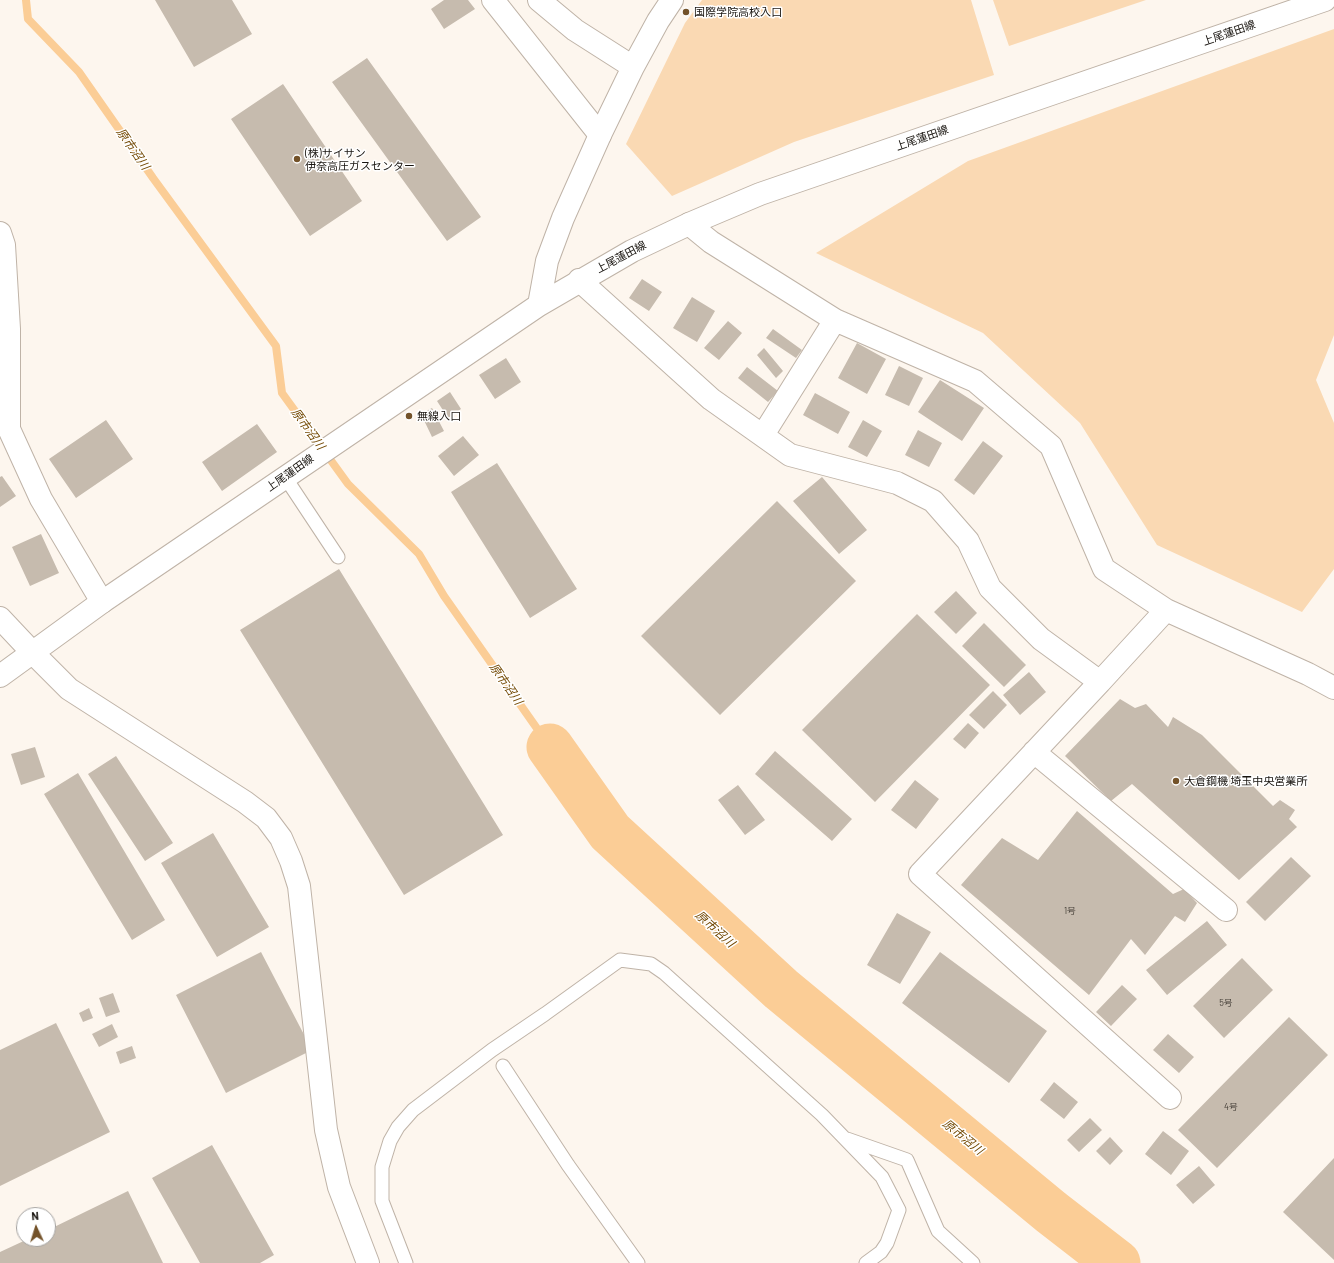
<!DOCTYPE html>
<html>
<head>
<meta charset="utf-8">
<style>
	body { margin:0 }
	#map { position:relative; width:1334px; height:1263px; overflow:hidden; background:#fdf6ee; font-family:Barlow,sans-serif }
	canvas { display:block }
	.north { position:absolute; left:16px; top:1207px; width:40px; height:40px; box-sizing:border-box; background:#fff; border:1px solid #a3a19f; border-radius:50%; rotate:356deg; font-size:11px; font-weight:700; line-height:16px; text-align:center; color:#18140f }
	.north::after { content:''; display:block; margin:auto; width:14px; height:18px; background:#735229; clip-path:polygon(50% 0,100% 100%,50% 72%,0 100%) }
</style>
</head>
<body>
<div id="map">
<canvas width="1334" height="1263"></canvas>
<div class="north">N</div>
</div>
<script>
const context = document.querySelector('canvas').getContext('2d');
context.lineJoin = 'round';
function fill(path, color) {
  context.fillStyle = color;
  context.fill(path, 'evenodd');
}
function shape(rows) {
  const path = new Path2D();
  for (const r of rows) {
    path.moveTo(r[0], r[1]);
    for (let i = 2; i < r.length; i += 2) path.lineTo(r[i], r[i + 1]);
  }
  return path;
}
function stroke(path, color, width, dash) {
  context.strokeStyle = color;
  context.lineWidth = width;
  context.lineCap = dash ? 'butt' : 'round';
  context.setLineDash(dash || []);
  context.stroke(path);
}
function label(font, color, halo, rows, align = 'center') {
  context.font = font + ' Barlow,"Noto Sans JP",sans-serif';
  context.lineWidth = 3;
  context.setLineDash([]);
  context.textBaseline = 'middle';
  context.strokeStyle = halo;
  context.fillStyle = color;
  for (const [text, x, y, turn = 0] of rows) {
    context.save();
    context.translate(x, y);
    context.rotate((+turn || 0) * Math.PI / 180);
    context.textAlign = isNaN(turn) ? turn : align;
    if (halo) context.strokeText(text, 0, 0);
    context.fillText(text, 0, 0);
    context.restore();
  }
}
fill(shape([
	[702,0,971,0,994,75,794,142,672,196,626,144,685,23],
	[993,0,1146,0,1009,46],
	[1334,29,1334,335,1316,380,1334,423,1334,569,1302,612,1157,545,1080,423,983,333,816,253,968,161]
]), '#fad9b3');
stroke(shape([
	[26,0,28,19,79,72,153,178,276,346,282,393,348,484,419,554,444,596,550,747]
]), '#fbcd96', 8);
stroke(shape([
	[550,747,610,832,781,989,1051,1212,1117,1263]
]), '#fbcd96', 47);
fill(shape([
	[155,0,232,0,252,34,194,67],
	[444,0,468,0,475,9,444,29,431,9],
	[367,58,481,217,447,241,332,82],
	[283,84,362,201,310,236,231,119],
	[642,279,662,292,649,311,629,298],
	[692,297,715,311,697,342,673,328],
	[728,321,742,333,719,360,704,348],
	[773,329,802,350,796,358,766,338],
	[857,343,886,359,867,394,838,378],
	[764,348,783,371,776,378,757,355],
	[506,358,521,382,495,399,479,375],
	[899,366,923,378,909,406,885,395],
	[747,367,778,391,768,402,738,378],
	[940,380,984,408,962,441,918,412],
	[450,392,461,409,448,418,437,401],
	[815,393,850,412,838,434,803,415],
	[432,408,444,431,432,437,421,414],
	[106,420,133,459,76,498,49,459],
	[863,420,882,431,867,457,848,447],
	[257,424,277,452,222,491,202,462],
	[918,430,942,443,929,467,905,455],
	[463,436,479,455,454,476,438,456],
	[983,441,1003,456,974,495,954,480],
	[497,463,577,589,530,618,451,492],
	[2,476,16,496,0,507,0,477],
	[822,477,867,530,839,554,793,501],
	[777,501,856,581,720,715,641,636],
	[41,534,59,573,30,586,12,547],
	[339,569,503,835,404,895,240,630],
	[956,591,977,613,956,634,934,612],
	[917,614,990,685,875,802,802,730],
	[984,623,1026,665,1004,687,962,646],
	[1029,672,1046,692,1020,715,1003,695],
	[993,691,1007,705,984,729,969,715],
	[1120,699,1135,708,1146,704,1168,727,1173,717,1202,735,1273,806,1280,800,1295,810,1289,819,1297,827,1239,880,1132,784,1111,801,1065,756],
	[968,723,979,733,965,749,953,739],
	[35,747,45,777,21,785,11,754],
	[775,751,852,819,832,841,755,774],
	[116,756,173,843,145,861,88,774],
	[78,773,165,920,132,940,44,794],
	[915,780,939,799,916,829,891,810],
	[738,785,765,820,745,835,718,800],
	[1077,811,1173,894,1184,889,1197,903,1185,922,1175,916,1145,955,1131,939,1089,995,961,885,1002,838,1038,860],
	[213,833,269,927,217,957,161,863],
	[1291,857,1311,876,1265,921,1246,902],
	[897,913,931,932,900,984,867,965],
	[1207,921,1227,945,1167,995,1146,970],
	[261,952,312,1050,226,1093,176,995],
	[940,952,1047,1031,1009,1083,902,1003],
	[1242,958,1273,990,1224,1038,1193,1006],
	[1122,985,1137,999,1111,1026,1096,1012],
	[113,993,120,1012,106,1017,99,998],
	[89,1008,93,1018,83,1022,79,1013],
	[1289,1017,1328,1055,1217,1168,1178,1130],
	[56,1023,110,1132,0,1186,0,1050],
	[112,1024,118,1037,99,1047,92,1034],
	[1168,1034,1194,1057,1179,1073,1153,1050],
	[132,1046,136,1058,120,1064,116,1052],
	[1054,1082,1078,1102,1064,1119,1040,1100],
	[1090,1118,1102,1130,1079,1152,1067,1140],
	[1163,1131,1189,1151,1171,1175,1145,1154],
	[1110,1137,1123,1151,1110,1165,1096,1151],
	[212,1145,274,1255,260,1263,200,1263,152,1178],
	[1334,1158,1334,1260,1283,1212],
	[1199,1166,1215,1185,1193,1204,1176,1185],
	[128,1191,163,1263,0,1263,0,1252,28,1239,48,1239,48,1230]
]), '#c6bbae');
const lane = shape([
	[285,477,338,557],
	[503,1066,568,1165,638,1263],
	[847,1139,907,1160,938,1231,973,1263],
	[406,1263,382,1201,382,1167,390,1141,398,1127,413,1110,492,1050,545,1014,620,960,651,964,664,973,822,1115,882,1177,899,1210,887,1243,881,1252,866,1263]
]);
const street = shape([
	[493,0,600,135],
	[689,224,711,242,835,320,975,381,1051,446,1104,569,1166,610,1308,674,1334,688],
	[0,233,4,245,9,329,9,429,41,499,102,602],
	[579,280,711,399,790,455,897,483,933,501,968,541,990,588,1041,639,1100,682,1166,610],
	[763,435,835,320],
	[0,618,32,652],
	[1100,682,920,874,1170,1098],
	[1034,752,1226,910]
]);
const secondary = shape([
	[539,0,575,30,633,67],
	[539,305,547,261,563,218,600,135,633,67,658,21,672,0],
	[32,652,69,689,245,802,266,818,281,838,291,861,299,886,326,1130,339,1187,368,1263],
	[0,676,102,602,539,305,632,251,689,224,760,194,1325,0]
]);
stroke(lane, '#bfb3a7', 15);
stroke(street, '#bfb3a7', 24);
stroke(secondary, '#bfb3a7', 24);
stroke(lane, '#fff', 13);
stroke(street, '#fff', 22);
stroke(secondary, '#fff', 22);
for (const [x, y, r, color] of [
	[686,12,4,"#735229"],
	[297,159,4,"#735229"],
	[409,416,4,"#735229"],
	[1176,781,4,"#735229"]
]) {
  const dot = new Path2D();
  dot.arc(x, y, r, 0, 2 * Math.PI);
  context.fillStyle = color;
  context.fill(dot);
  stroke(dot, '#fff', 1.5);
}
label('9px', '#443e37', null, [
	["1号",1070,911],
	["5号",1226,1003],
	["4号",1231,1107]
]);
label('11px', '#18140f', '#fff', [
	["国際学院高校入口",694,12],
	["(株)サイサン",305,153],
	["伊奈高圧ガスセンター",305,166],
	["無線入口",417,416],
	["大倉鋼機 埼玉中央営業所",1184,781]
], 'left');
label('11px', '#18140f', '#fff', [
	["上尾蓮田線",1229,33,-19],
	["上尾蓮田線",922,138,-19],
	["上尾蓮田線",621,257,-28],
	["上尾蓮田線",290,473,-35]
]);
label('italic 12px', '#734903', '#fff', [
	["原市沼川",133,149,55],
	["原市沼川",308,429,54],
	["原市沼川",506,684,55],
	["原市沼川",715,929,42],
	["原市沼川",963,1137,39]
]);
</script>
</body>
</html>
